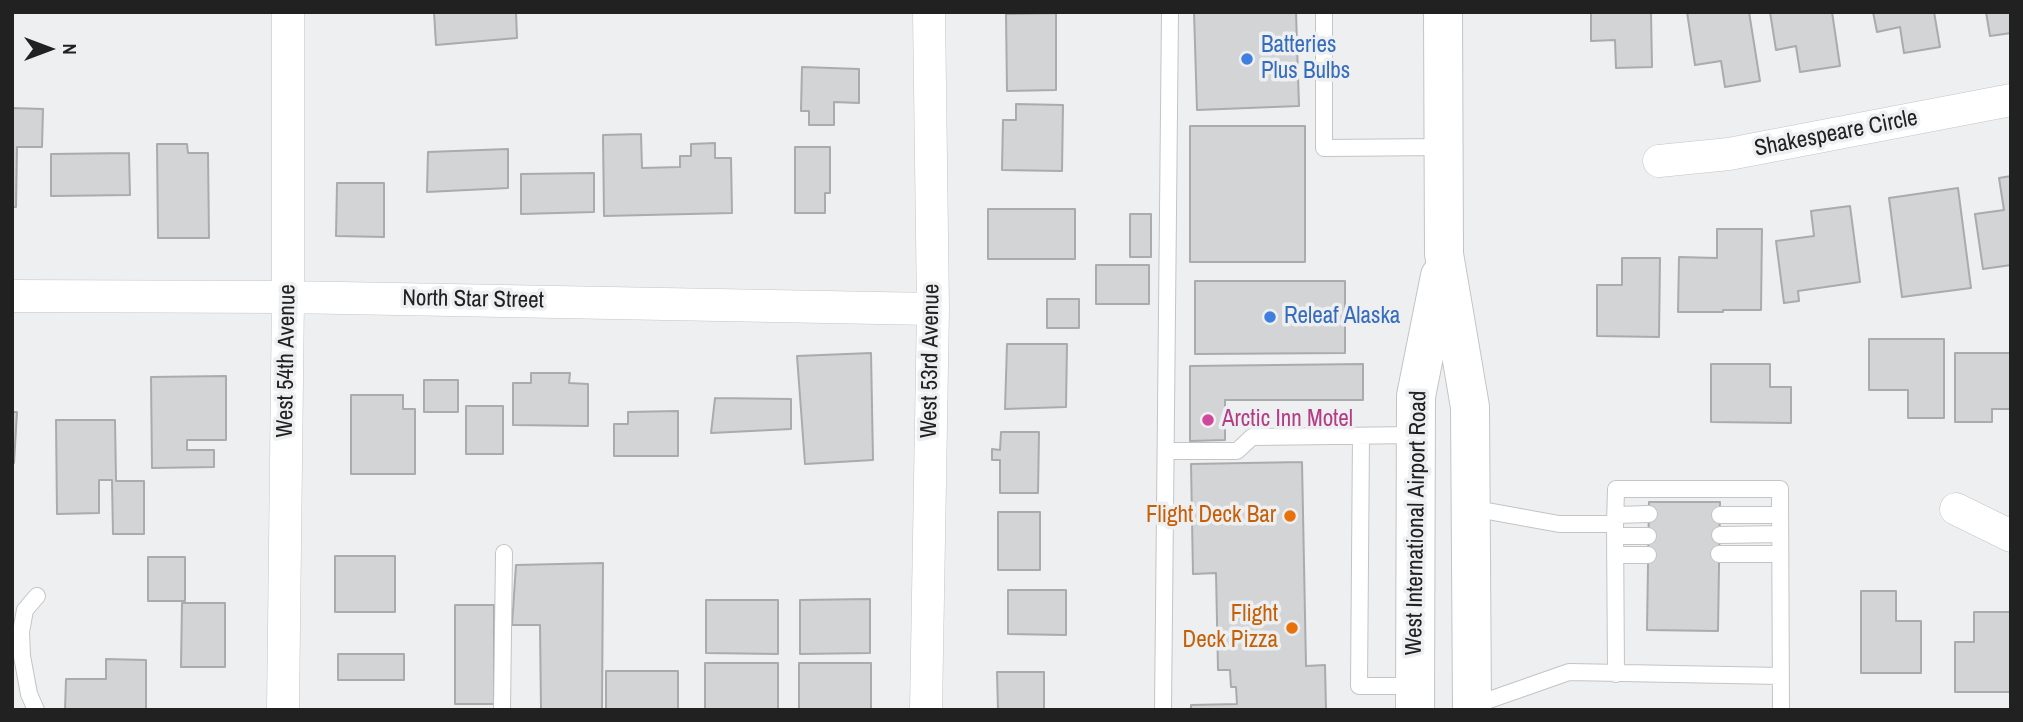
<!DOCTYPE html>
<html>
<head>
<meta charset="utf-8">
<style>
	body { margin:0 }
	#map { position:relative; width:2023px; height:722px; overflow:hidden; background:#eeeff1; font-family:"Archivo Narrow",sans-serif }
	canvas { display:block }
	.frame { position:absolute; inset:0; border:14px solid #212122; pointer-events:none }
	.north { position:absolute; left:14px; top:14px; width:70px; height:70px; -webkit-text-stroke:5px #eeeff1; paint-order:stroke; rotate:90deg; font-size:19px; font-weight:700; line-height:28px; text-align:center; color:#212122 }
	.north::after { content:''; display:block; margin:auto; width:24px; height:32px; background:#212122; clip-path:polygon(50% 0,100% 100%,50% 72%,0 100%) }
</style>
</head>
<body>
<div id="map">
<canvas width="2023" height="722"></canvas>
<div class="frame"></div>
<div class="north">N</div>
</div>
<script>
const context = document.querySelector('canvas').getContext('2d');
context.lineJoin = 'round';
function fill(path, color) {
  context.fillStyle = color;
  context.fill(path, 'evenodd');
}
function shape(rows) {
  const path = new Path2D();
  for (const r of rows) {
    path.moveTo(r[0], r[1]);
    for (let i = 2; i < r.length; i += 2) path.lineTo(r[i], r[i + 1]);
  }
  return path;
}
function stroke(path, color, width, dash) {
  context.strokeStyle = color;
  context.lineWidth = width;
  context.lineCap = dash ? 'butt' : 'round';
  context.setLineDash(dash || []);
  context.stroke(path);
}
function label(font, color, halo, rows, align = 'center') {
  context.font = font + ' "Archivo Narrow",sans-serif';
  context.lineWidth = 7;
  context.setLineDash([]);
  context.textBaseline = 'middle';
  context.strokeStyle = halo;
  context.fillStyle = color;
  for (const [text, x, y, turn = 0] of rows) {
    context.save();
    context.translate(x, y);
    context.rotate((+turn || 0) * Math.PI / 180);
    context.textAlign = isNaN(turn) ? turn : align;
    if (halo) context.strokeText(text, 0, 0);
    context.fillText(text, 0, 0);
    context.restore();
  }
}
const building = shape([
	[434,12,516,12,517,38,436,45,434,12],
	[1194,12,1296,12,1299,106,1197,110,1194,12],
	[1591,12,1651,12,1652,67,1616,68,1615,40,1591,41,1591,12],
	[1687,12,1749,12,1760,81,1725,87,1721,61,1695,65,1687,12],
	[1770,12,1832,12,1840,66,1800,72,1796,46,1776,50,1770,12],
	[1873,12,1934,12,1940,47,1904,53,1900,27,1877,32,1873,12],
	[1986,12,2011,12,2011,33,1990,36,1986,12],
	[1056,13,1056,90,1007,91,1006,14,1056,13],
	[802,67,859,69,859,103,834,102,834,125,809,125,809,111,801,111,802,67],
	[1016,104,1063,105,1062,171,1002,170,1003,120,1016,120,1016,104],
	[12,108,43,109,42,147,17,147,16,207,12,207,12,108],
	[1190,126,1305,126,1305,262,1190,262,1190,126],
	[641,134,642,168,680,167,680,156,691,156,691,144,715,143,715,158,731,158,732,213,604,216,603,135,641,134],
	[157,144,187,144,188,153,208,153,209,238,158,238,157,144],
	[795,147,830,147,830,193,825,193,825,213,795,213,795,147],
	[508,149,508,188,427,192,428,152,508,149],
	[129,153,130,195,51,196,51,154,129,153],
	[594,173,594,212,521,214,521,174,594,173],
	[2011,176,2011,265,1983,269,1975,214,2004,210,1999,178,2011,176],
	[337,183,384,183,384,237,336,236,337,183],
	[1958,188,1971,288,1902,297,1889,198,1958,188],
	[1850,206,1860,282,1798,291,1799,301,1784,303,1776,241,1814,236,1811,211,1850,206],
	[988,209,1075,209,1075,259,988,259,988,209],
	[1130,214,1151,214,1151,257,1130,257,1130,214],
	[1717,229,1762,229,1761,310,1723,310,1723,312,1678,312,1679,257,1717,258,1717,229],
	[1622,258,1660,258,1659,337,1597,336,1597,285,1622,285,1622,258],
	[1096,265,1149,265,1149,304,1096,304,1096,265],
	[1195,281,1345,281,1345,353,1195,354,1195,281],
	[1047,299,1079,299,1079,328,1047,328,1047,299],
	[1869,339,1944,339,1944,418,1908,418,1908,390,1869,390,1869,339],
	[1007,344,1067,344,1066,407,1005,409,1007,344],
	[871,353,873,460,805,464,797,356,871,353],
	[1955,353,2011,353,2011,409,1992,409,1992,422,1955,422,1955,353],
	[1363,364,1363,400,1225,400,1225,440,1190,441,1190,366,1363,364],
	[1711,364,1770,364,1770,387,1791,387,1791,423,1711,422,1711,364],
	[531,373,570,373,569,383,588,384,588,426,513,425,513,383,531,383,531,373],
	[226,376,226,440,187,440,187,450,214,450,214,467,152,468,151,377,226,376],
	[424,380,458,380,458,412,424,412,424,380],
	[351,395,403,395,403,409,415,409,415,474,351,474,351,395],
	[715,398,791,399,791,429,711,433,715,398],
	[466,406,503,406,503,454,466,454,466,406],
	[678,411,678,456,614,456,614,424,628,424,628,412,678,411],
	[12,412,17,412,14,463,12,463,12,412],
	[56,420,115,420,116,481,144,481,144,534,113,534,112,480,99,480,99,513,57,514,56,420],
	[1001,432,1039,432,1038,493,1000,493,1000,460,992,460,992,449,1000,450,1001,432],
	[1302,462,1306,666,1325,665,1326,710,1191,710,1191,705,1237,704,1236,687,1231,687,1230,670,1218,670,1216,573,1193,574,1191,464,1302,462],
	[1649,502,1720,502,1718,631,1647,630,1649,502],
	[998,512,1040,512,1040,570,998,570,998,512],
	[335,556,395,556,395,612,335,612,335,556],
	[148,557,185,557,185,601,148,601,148,557],
	[603,563,602,710,541,710,540,625,512,625,516,565,603,563],
	[1008,590,1066,590,1066,635,1008,634,1008,590],
	[1861,591,1896,591,1896,621,1921,621,1921,673,1861,673,1861,591],
	[870,599,870,653,800,654,800,600,870,599],
	[706,600,778,600,778,654,706,653,706,600],
	[182,603,225,603,225,667,181,667,182,603],
	[455,605,494,605,494,704,455,704,455,605],
	[1974,612,2011,612,2011,692,1955,692,1955,642,1974,642,1974,612],
	[338,654,404,654,404,680,338,680,338,654],
	[106,659,146,660,146,710,65,710,66,679,106,679,106,659],
	[705,663,778,663,778,710,705,710,705,663],
	[799,663,871,663,871,710,799,710,799,663],
	[606,671,678,671,678,710,606,710,606,671],
	[997,672,1044,672,1044,710,998,710,997,672]
]);
fill(building, '#d3d4d6');
stroke(building, '#aaabad', 2);
const service = shape([
	[1324,12,1324,148,1445,147],
	[1361,436,1359,686,1415,686],
	[1174,451,1237,451,1252,437,1416,435],
	[1471,508,1559,524,1615,524,1616,489,1780,489,1781,710],
	[1616,515,1649,514],
	[1720,515,1780,515],
	[1615,524,1616,674],
	[1720,535,1780,534],
	[1615,536,1648,536],
	[1719,554,1780,554],
	[1615,555,1648,555],
	[1472,706,1569,672,1781,676],
	[36,710,29,694,22,656,21,632,25,610,37,596],
	[502,710,504,553],
	[1163,710,1170,12]
]);
const minor = shape([
	[1659,161,1729,154,2011,100],
	[12,296,288,297,933,309],
	[1956,509,2011,536],
	[283,710,288,297,288,12],
	[926,710,933,309,929,12]
]);
const primary = shape([
	[1443,12,1444,254,1470,407,1472,710],
	[1415,710,1416,396,1440,276]
]);
stroke(service, '#c3c4c6', 18);
stroke(minor, '#c3c4c6', 33);
stroke(primary, '#c3c4c6', 40);
stroke(service, '#fff', 16);
stroke(minor, '#fff', 32);
stroke(primary, '#fff', 38);
for (const [x, y, r, color] of [
	[1247,59,7,"#3f7fe0"],
	[1270,317,7,"#3f7fe0"],
	[1208,420,7,"#d1479c"],
	[1290,516,7,"#e8710a"],
	[1292,628,7,"#e8710a"]
]) {
  const dot = new Path2D();
  dot.arc(x, y, r, 0, 2 * Math.PI);
  context.fillStyle = color;
  context.fill(dot);
  stroke(dot, '#eeeff1', 2.5);
}
label('23px', '#366cbe', '#eeeff1', [
	["Batteries",1261,46],
	["Plus Bulbs",1261,72],
	["Releaf Alaska",1284,317]
], 'left');
label('23px', '#212122', '#eeeff1', [
	["Shakespeare Circle",1836,134,-11],
	["North Star Street",473,300,1],
	["West 54th Avenue",287,361,-89],
	["West 53rd Avenue",931,361,-89],
	["West International Airport Road",1417,523,-89]
]);
label('23px', '#b23c85', '#eeeff1', [
	["Arctic Inn Motel",1222,420]
], 'left');
label('23px', '#c56008', '#eeeff1', [
	["Flight Deck Bar",1276,516],
	["Flight",1278,615],
	["Deck Pizza",1278,641]
], 'right');
</script>
</body>
</html>
